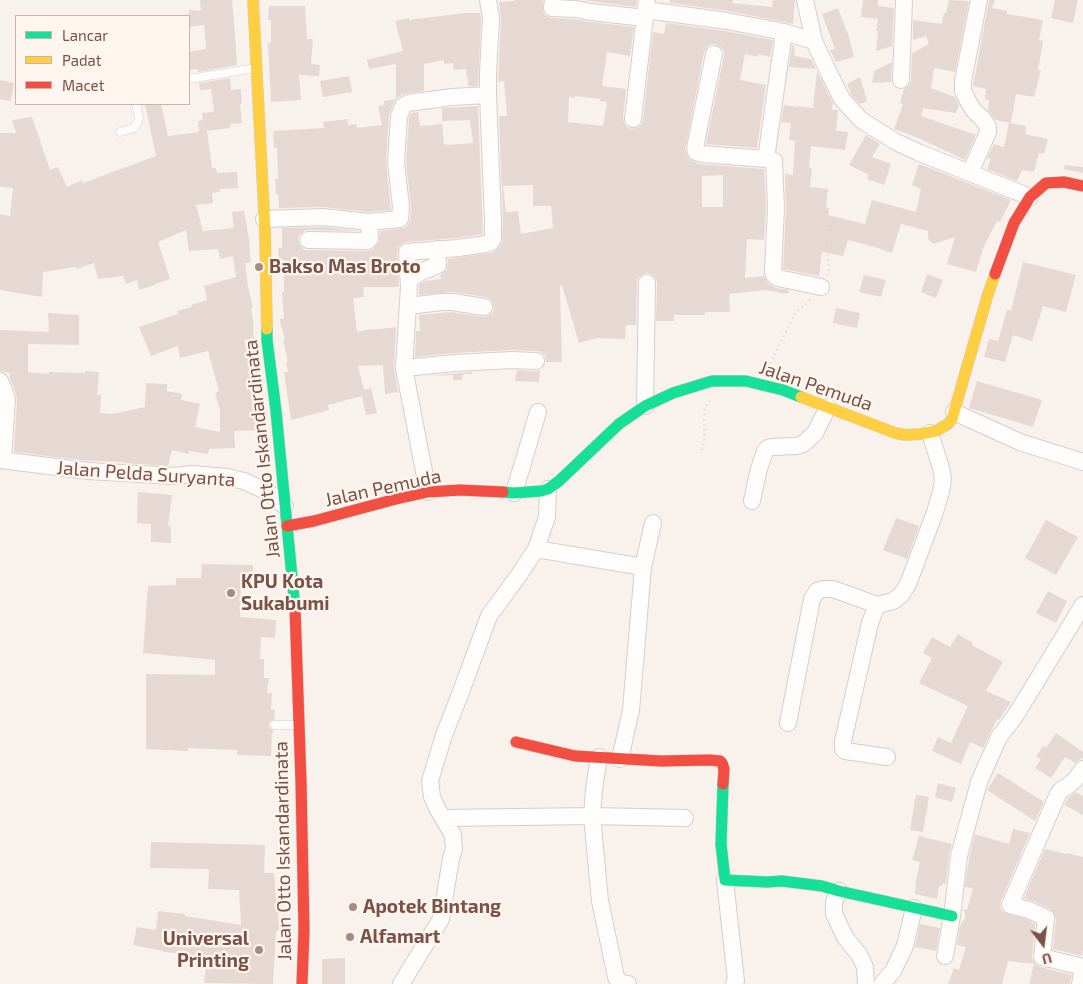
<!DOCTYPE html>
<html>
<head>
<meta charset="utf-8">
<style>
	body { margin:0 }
	#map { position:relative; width:1083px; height:984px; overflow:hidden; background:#f9f2ec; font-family:"Exo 2",sans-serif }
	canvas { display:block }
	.legend { position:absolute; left:15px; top:15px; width:175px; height:90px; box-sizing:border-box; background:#fff6ef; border:1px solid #cab4ac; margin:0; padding:6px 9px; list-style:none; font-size:15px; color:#7b5248 }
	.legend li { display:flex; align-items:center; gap:10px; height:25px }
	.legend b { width:25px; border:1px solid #cab4ac }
	.north { position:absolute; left:1018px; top:919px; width:50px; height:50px; -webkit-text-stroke:4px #fff6ef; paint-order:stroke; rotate:165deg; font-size:14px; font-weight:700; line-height:20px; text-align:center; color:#7b5248 }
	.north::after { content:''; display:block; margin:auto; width:18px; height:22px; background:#7b5248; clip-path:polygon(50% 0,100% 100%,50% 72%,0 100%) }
</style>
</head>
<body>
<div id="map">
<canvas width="1083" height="984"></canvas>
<ul class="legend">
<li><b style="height:6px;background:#16e098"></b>Lancar</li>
<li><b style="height:6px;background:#ffcf43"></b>Padat</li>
<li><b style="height:6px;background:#f24e42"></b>Macet</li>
</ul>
<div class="north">U</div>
</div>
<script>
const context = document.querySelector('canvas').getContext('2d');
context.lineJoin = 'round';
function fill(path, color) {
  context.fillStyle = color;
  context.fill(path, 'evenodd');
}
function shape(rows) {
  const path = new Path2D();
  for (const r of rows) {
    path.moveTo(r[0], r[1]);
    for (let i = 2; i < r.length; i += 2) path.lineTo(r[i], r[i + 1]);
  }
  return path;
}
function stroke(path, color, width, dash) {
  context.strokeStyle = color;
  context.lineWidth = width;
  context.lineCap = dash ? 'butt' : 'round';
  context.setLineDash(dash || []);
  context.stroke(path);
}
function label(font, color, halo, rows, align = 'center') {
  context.font = font + ' "Exo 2",sans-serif';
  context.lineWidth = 4.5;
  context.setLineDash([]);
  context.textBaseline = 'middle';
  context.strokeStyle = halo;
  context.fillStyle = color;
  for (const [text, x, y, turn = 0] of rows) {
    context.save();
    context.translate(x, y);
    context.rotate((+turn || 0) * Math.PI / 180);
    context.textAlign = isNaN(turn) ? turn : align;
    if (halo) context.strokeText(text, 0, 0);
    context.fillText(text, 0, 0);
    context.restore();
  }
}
fill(shape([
	[200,0,232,0,235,33,237,65,198,72,198,69,189,70,189,52,206,49,204,25,189,27,189,10,201,11],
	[514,0,543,0,543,12,546,16,551,18,575,19,590,22,634,27,630,56,607,52,602,86,626,89,623,118,624,123,627,127,631,129,637,128,641,125,643,120,653,32,664,34,666,23,725,31,773,40,770,57,758,54,758,57,745,54,740,80,766,85,757,148,706,144,724,56,724,51,721,47,715,44,711,44,707,47,704,52,685,150,689,159,699,164,764,169,766,208,764,240,747,239,745,278,764,276,768,283,776,288,789,290,788,294,765,290,729,294,730,312,705,312,705,315,674,315,674,321,656,321,657,283,656,279,653,275,647,273,642,275,638,278,637,283,636,325,626,325,625,339,597,338,579,343,562,285,560,286,562,362,546,362,545,356,541,352,537,351,512,350,454,353,415,357,416,331,420,331,419,315,451,312,483,317,488,316,492,313,494,309,493,303,490,299,486,297,452,292,419,295,419,285,425,281,441,279,440,275,447,270,448,259,490,253,495,251,500,246,502,242,503,221,499,116,507,116,504,81,498,82,501,19,499,2,514,1],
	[575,96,600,99,600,101,607,102,603,126,568,122,569,97,575,98],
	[723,175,723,207,702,207,702,176],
	[533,185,533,206,551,206,553,228,521,234,518,211,506,212,503,186],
	[582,0,637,0,636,7],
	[670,0,733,0,732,3,772,7,773,0,795,0,793,24,729,11,670,3],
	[863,0,878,0,878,5,879,6,894,8,892,46,876,51,878,31,876,31,878,19,861,17],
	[949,0,969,1,955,72,934,68,931,88,955,97,959,105,956,113,923,108,921,116,976,135,965,160,916,137,894,129,903,104,900,103,904,89,909,86,911,81,912,53,929,44,926,36,913,40,913,20,942,24,944,13,946,13],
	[989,0,995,0,992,8,1007,11,1007,14,1043,20,1039,40,1043,41,1038,70,1041,70,1034,97,1016,94,1011,123,995,120,988,110,989,100,985,100,986,89,973,86],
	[1055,0,1078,0,1073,23,1051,18],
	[269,6,305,6,307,39,313,39,311,64,320,65,319,76,299,75,301,100,271,102,268,43,271,43,271,20,268,20],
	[838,8,849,37,854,57,836,62,830,50,835,49,822,14],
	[464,13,480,13,481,19,478,86,468,86,468,78,467,78,466,69,454,70,453,63,444,64,444,60,424,64,424,91,403,94,398,97,394,102,389,115,386,162,391,210,369,212,323,207,279,208,278,194,276,194,275,179,278,179,277,148,274,148,273,131,324,128,323,122,347,119,348,125,356,124,357,128,382,125,378,106,384,105,384,101,396,99,396,64,369,69,367,60,403,51,395,21,409,18,409,20],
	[792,45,794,46,795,56,811,59,816,69,789,67],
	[892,62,891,82,872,83,874,71],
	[817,71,833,103,832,110,838,110,836,131,848,132,845,150,811,146,809,168,812,168,810,187,828,189,826,208,829,208,828,215,865,224,872,200,916,212,921,189,912,185,919,164,1011,200,1000,222,997,221,984,246,976,272,947,264,955,237,933,244,928,239,928,231,901,224,892,253,875,247,848,240,843,256,822,252,819,276,783,269,786,208,785,174,793,175,795,141,789,140,791,123,781,122,784,105,797,107,797,106,813,108],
	[349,76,352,92,323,97,320,81],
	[860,77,867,101,860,104,852,96,847,84],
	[230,78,231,90,241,89,242,104,240,104,242,123,230,124,230,128,199,132,198,121,203,120,202,113,214,112,211,89,200,90,199,83],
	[0,80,14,83,11,101,0,99],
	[145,104,161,104,168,136,207,131,212,168,216,168,217,173,237,172,238,188,219,189,220,192,212,193,213,203,196,205,203,231,234,228,232,212,244,211,250,245,249,245,251,262,245,263,248,287,253,307,251,308,253,319,254,338,244,340,250,363,252,362,256,377,253,377,257,392,256,392,259,413,261,413,261,430,234,431,235,448,209,449,208,454,189,451,189,454,172,450,168,466,123,463,123,462,89,461,14,452,17,399,14,387,10,379,10,373,0,371,0,330,49,332,48,313,79,315,79,345,28,344,28,372,49,374,49,372,85,373,85,371,99,372,97,395,101,395,100,413,112,414,145,407,146,383,167,384,167,391,182,394,181,400,200,404,195,427,220,432,220,410,215,393,219,391,208,351,180,358,178,346,151,356,139,327,178,314,177,311,192,307,191,305,207,300,204,286,236,277,233,256,220,259,218,249,189,251,186,230,158,242,170,279,155,284,155,285,139,290,137,280,126,284,123,276,98,279,94,263,76,269,76,267,43,272,42,297,0,290,0,214,10,216,13,188,0,187,0,133,16,133,12,120,32,117,50,170,58,167,67,187,82,180,83,183,156,156],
	[478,106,483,234,457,238,406,242,402,244,398,247,397,253,399,287,363,287,364,297,353,298,357,332,371,329,371,330,396,327,394,368,398,392,385,394,383,365,358,366,364,390,371,388,377,413,366,415,362,396,328,405,329,410,291,420,284,372,288,372,286,363,288,362,283,340,285,340,280,321,280,319,284,318,282,292,284,292,284,260,279,260,278,248,282,248,282,228,323,227,358,231,308,230,304,231,299,235,298,240,300,245,303,249,307,250,367,251,373,249,379,242,380,231,405,228,408,225,410,220,411,206,406,162,409,118,411,113,418,112,420,126,442,124,444,144,446,144,446,145,473,143,470,120,442,121,442,108],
	[1009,123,1026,126,1025,134,1048,139,1044,154,1039,153,1034,172,1022,170,1017,181,987,169,991,159,987,158,994,144,1004,147],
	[866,135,880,144,872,157,891,164,884,185,867,179,869,175,849,165],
	[1065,165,1083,167,1083,173,1064,169],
	[1023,262,1076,275,1066,312,1043,306,1032,341,1013,335,1005,362,984,357,989,339,998,341,1007,310,1011,311],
	[927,274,943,280,936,298,921,292],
	[864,275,886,280,881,297,859,292],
	[836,308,860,313,857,328,833,323],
	[517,370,536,371,540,370,539,382,515,381],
	[472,372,472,374,463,374,462,380,453,380,453,375,426,376],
	[977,381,1042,400,1033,427,969,408],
	[138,492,172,495,168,526,171,526,171,543,151,542,151,524,137,523],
	[896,518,919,526,907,559,883,550],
	[1046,520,1078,537,1056,575,1025,558],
	[202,564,253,565,253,581,241,580,240,617,276,620,275,638,261,637,260,659,264,659,264,678,269,678,267,693,272,693,271,709,275,710,274,720,270,722,269,725,270,728,273,730,273,733,272,733,271,756,237,755,237,750,188,748,188,751,146,749,146,674,215,675,215,660,143,653,148,586,176,585,176,578,201,578],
	[1048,591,1067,601,1056,623,1036,613],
	[958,634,973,643,972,645,1003,662,986,691,1011,702,999,720,997,719,983,748,970,742,961,764,932,751,938,737,951,743,968,706,919,683,932,658,923,653,932,637,950,647],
	[1056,733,1083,752,1083,758,1079,760,1075,763,1065,757,1051,778,1035,768,1041,759,1036,757,1043,746,1046,748],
	[998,773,1044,802,1035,821,987,790],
	[938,783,956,788,952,802,935,797],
	[1076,792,1083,796,1083,815,1064,805,1068,798],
	[916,795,929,797,923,832,910,830],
	[1013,829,1030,833,1001,901,1000,907,1002,911,1007,914,1026,919,1035,924,1032,956,1033,961,1036,965,1040,967,1072,975,1070,984,1029,984,1034,964,1008,961,1002,984,948,984,954,968,959,970,966,947,957,945,960,926,965,918,965,913,963,909,967,910,973,888,965,887,969,858,975,834,1009,844],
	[919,836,952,844,949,855,946,884,943,883,942,886,939,886,937,899,915,894,916,881,920,862,912,860],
	[151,842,265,845,264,873,274,873,276,899,278,899,279,931,276,931,273,984,204,983,207,959,185,957,185,954,163,952,163,951,133,945,137,927,156,930,158,911,185,914,185,916,241,925,239,890,208,889,209,869,150,868],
	[1045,849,1066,854,1067,853,1083,857,1083,949,1082,956,1053,949,1056,919,1054,913,1050,909,1033,901,1024,898],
	[920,924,940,928,936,951,915,947],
	[345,958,345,984,322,984,322,959]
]), '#e6d9d3');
const lane = shape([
	[189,79,255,68],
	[120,132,134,128,137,124,139,118,136,104],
	[275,725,297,725]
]);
const street = shape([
	[553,0,552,8,576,9,591,12,645,18],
	[805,0,814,41,829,73,842,99,861,120,896,142,920,153,1030,197],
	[646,10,727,21,784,32,814,41],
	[714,54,695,148,696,152,702,154,766,159,774,161,776,208,773,271,774,275,778,278,821,287],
	[901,80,904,0],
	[633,119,647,0],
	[766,159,784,32],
	[970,173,988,132,988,127,982,118,974,111,968,101,963,91,963,81,979,0],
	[264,219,323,217,369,222,400,219,401,207,396,162,399,116,402,109,403,106,408,103,452,97,488,95,488,73,491,18,488,0],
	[308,240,367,241,369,240,370,238,369,222],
	[409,280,421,272,438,265,437,249],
	[408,306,442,302,452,302,484,307],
	[404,368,455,363,512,360,536,361],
	[0,381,4,390,7,399,3,460],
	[645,406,647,283],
	[954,412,1020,442,1083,462],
	[0,460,88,471,174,476,192,474,227,477,244,481,268,492,285,506],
	[428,492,404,368,409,287,407,252,458,248,486,244,491,242,493,238,493,221,488,95],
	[514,493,538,412],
	[752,501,758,472,765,451,768,448,772,447,796,446,803,444,815,433,828,407],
	[536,549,643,567],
	[788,723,812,599,817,591,823,589,833,589,877,605],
	[599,757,594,789,592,816,600,901,616,977,620,983,628,984],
	[887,757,845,751,843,749,843,741,870,623,877,605,893,601,901,595,908,584,934,515,941,492,943,479,941,468,930,433],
	[620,759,631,710,643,567,653,523],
	[1083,769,1075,780,1065,788,1061,790,1058,794,1010,905,1029,910,1046,918,1042,957,1083,967],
	[443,818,592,816,685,818],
	[725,880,736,981,734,984],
	[839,891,834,902,834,914,845,937,860,956,865,967,866,984],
	[945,956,952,916,959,856,979,782,999,737,1013,719,1025,700,1083,605],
	[401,984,441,919,451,859,454,849,453,835,438,810,432,797,430,781,444,735,459,697,489,616,519,575,536,549,547,517,548,489],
	[882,984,893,971,905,946,914,908],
	[1080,984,1083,970]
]);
const fast = shape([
	[267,329,267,340,276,411,295,608],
	[503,492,514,493,541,491,548,489,559,481,619,424,645,406,673,393,712,381,746,381,783,390,801,397],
	[723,784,721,844,725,880,767,882,782,881,822,886,839,891,952,916]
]);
const slow = shape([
	[253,0,265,230,267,329],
	[801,397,895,433,905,435,921,434,936,431,948,424,952,419,988,294,995,274]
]);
const jam = shape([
	[995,274,1014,223,1030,197,1046,183,1064,182,1083,186],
	[287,526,314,521,396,499,428,492,460,490,503,492],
	[295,608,301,782,304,930,302,984],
	[516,742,575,756,661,761,710,760,720,761,722,763,724,769,723,784]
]);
stroke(lane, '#d8cdc8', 9);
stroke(street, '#d8cdc8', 18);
stroke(fast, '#d9cdc8', 12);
stroke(slow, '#d9cdc8', 12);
stroke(jam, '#d9cdc8', 12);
stroke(shape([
	[827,275,829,272,826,242,832,220],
	[768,368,795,313,810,300],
	[702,450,705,436,704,418,705,410,708,402,711,401]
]), '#dcd1ce', 2.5, [1, 4]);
stroke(lane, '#fefdfc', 8);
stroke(street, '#fefdfc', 16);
stroke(fast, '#16e098', 11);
stroke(slow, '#ffcf43', 11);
stroke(jam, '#f24e42', 11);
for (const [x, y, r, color] of [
	[259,267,5,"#a78a81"],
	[231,593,5,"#a78a81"],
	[353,907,5,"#a78a81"],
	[350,937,5,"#a78a81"],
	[259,950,5,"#a78a81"]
]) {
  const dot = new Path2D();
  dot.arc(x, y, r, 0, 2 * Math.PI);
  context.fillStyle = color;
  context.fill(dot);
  stroke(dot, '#fff6ef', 2);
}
label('bold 19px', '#7b5248', '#fff6ef', [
	["Bakso Mas Broto",269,267],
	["KPU Kota",241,582],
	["Sukabumi",241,604],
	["Apotek Bintang",363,907],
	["Alfamart",360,937],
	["Universal",249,939,"right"],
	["Printing",249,961,"right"]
], 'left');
label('19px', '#7b5248', '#fff6ef', [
	["Jalan Pemuda",816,386,19],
	["Jalan Otto Iskandardinata",262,449,-96],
	["Jalan Pelda Suryanta",146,474,4],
	["Jalan Pemuda",383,488,-12],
	["Jalan Otto Iskandardinata",283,851,-91]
]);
</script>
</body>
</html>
